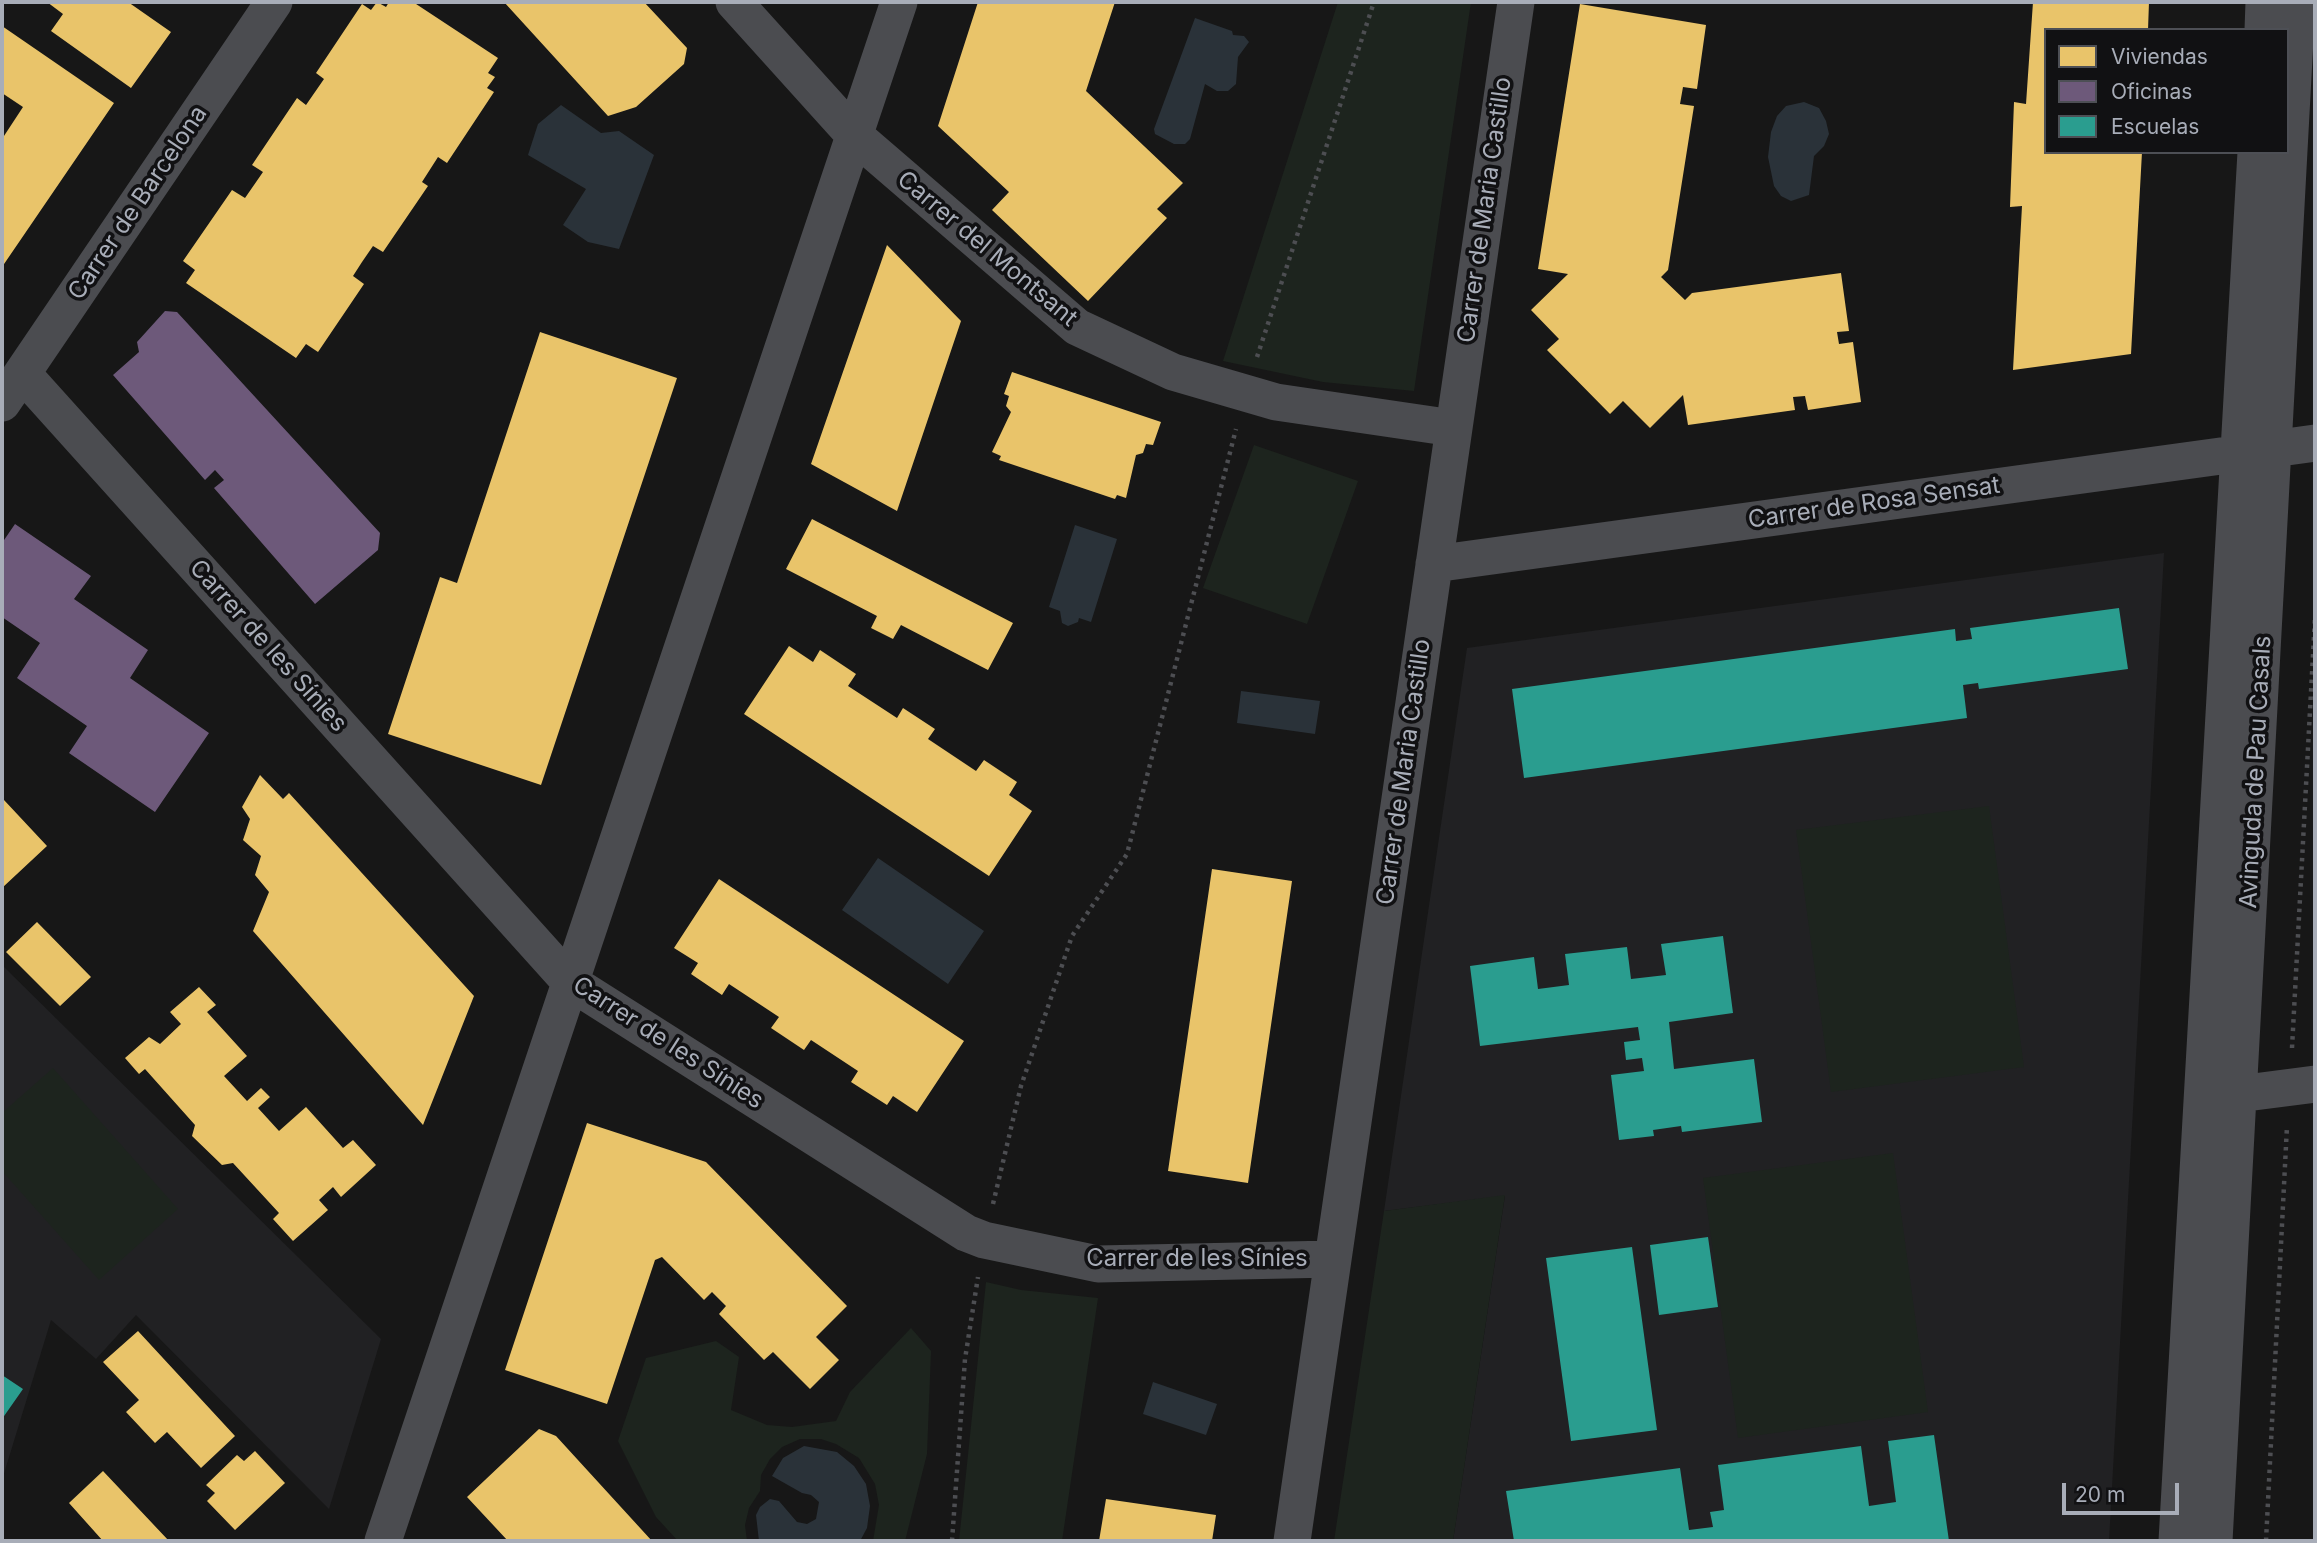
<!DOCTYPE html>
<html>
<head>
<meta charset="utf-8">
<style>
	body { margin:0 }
	#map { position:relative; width:2317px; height:1543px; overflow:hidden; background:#171717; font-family:Inter,sans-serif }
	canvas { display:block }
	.frame { position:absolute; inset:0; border:4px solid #a8adb8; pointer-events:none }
	.legend { position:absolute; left:2044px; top:28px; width:245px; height:126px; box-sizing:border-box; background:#111113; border:2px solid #4d4f55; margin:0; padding:9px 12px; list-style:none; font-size:21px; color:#a8adb8 }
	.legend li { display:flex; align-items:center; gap:14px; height:35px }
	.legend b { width:35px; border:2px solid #4d4f55 }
	.scale { position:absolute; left:2062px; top:1483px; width:117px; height:32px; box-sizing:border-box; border:4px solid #a8adb8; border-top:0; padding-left:9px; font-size:21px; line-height:24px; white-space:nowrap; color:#a8adb8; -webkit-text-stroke:5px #111113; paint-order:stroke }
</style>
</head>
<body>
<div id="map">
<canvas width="2317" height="1543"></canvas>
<div class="frame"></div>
<ul class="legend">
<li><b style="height:19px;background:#e9c46a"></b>Viviendas</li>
<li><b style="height:19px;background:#6d597a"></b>Oficinas</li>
<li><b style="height:19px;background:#2a9d8f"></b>Escuelas</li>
</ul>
<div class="scale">20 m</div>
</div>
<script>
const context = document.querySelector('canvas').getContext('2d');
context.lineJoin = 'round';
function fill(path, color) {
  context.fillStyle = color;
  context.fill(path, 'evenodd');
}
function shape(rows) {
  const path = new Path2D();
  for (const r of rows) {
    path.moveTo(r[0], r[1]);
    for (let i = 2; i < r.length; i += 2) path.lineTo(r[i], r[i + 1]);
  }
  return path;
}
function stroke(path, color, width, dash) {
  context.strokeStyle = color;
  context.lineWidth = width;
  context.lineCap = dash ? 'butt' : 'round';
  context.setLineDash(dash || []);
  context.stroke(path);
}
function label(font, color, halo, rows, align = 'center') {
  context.font = font + ' Inter,sans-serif';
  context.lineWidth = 7;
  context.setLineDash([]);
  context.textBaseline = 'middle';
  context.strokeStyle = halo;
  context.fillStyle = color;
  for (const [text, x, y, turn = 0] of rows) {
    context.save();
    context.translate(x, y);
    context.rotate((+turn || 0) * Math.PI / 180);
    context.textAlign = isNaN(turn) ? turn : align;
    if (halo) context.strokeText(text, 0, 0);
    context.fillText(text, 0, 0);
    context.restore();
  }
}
fill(shape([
	[2164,553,2109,1541,1453,1541,1505,1196,1384,1211,1467,648],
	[2,965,381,1339,329,1509,136,1315,96,1359,51,1320,2,1480]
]), '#212123');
fill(shape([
	[1338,2,1471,2,1414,391,1323,382,1223,361],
	[1254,445,1358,481,1307,624,1203,588],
	[1989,806,2024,1067,1831,1092,1796,830],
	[53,1068,178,1209,99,1280,2,1171,2,1113],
	[1893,1153,1928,1412,1738,1438,1703,1178],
	[1505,1195,1453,1541,1334,1541,1384,1211],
	[986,1282,1021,1290,1098,1298,1062,1541,959,1541],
	[911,1328,931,1351,927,1454,905,1541,873,1541,879,1505,875,1484,859,1458,836,1444,821,1439,800,1439,782,1447,770,1459,761,1475,760,1491,749,1508,745,1525,747,1541,678,1541,656,1517,618,1441,646,1358,716,1341,739,1357,731,1410,767,1425,792,1427,836,1421,850,1392]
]), '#1d241e');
fill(shape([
	[1195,18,1232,31,1233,35,1244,36,1249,42,1238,57,1236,84,1228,91,1217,91,1205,84,1190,139,1185,144,1174,144,1155,134,1154,129],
	[1804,102,1819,108,1826,121,1829,134,1824,146,1814,156,1809,195,1791,201,1781,196,1774,186,1768,157,1771,132,1777,116,1786,106],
	[561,105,601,133,619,131,654,155,619,249,588,242,563,225,586,189,528,155,538,124],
	[1075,525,1117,539,1091,622,1079,618,1078,622,1068,626,1062,623,1060,611,1049,607],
	[1241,691,1320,701,1315,734,1237,723],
	[878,858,984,931,948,984,842,910],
	[1153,1382,1217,1404,1206,1435,1143,1414],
	[804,1446,837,1452,854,1466,866,1484,870,1506,867,1528,860,1541,759,1541,756,1515,760,1507,770,1499,779,1501,797,1522,807,1524,816,1519,819,1502,811,1495,802,1493,772,1476,783,1458]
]), '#2a3239');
fill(shape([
	[47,2,128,2,171,32,131,88,51,31,63,14],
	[377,2,386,7,389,2,413,2,498,58,488,73,495,77,487,88,494,92,447,163,438,157,422,182,428,186,383,252,373,246,362,262,353,276,364,284,318,352,306,344,296,358,186,283,195,270,183,261,232,190,245,198,263,172,252,165,297,98,306,105,324,79,316,73,362,4,371,10],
	[504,2,644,2,687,48,684,64,636,107,608,116],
	[978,2,1115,2,1086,91,1183,183,1157,209,1167,218,1088,301,992,210,1009,192,938,126],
	[2033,2,2149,2,2148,30,2046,30,2046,152,2142,152,2131,354,2013,370,2022,206,2010,207,2014,102,2026,104],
	[1580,4,1706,25,1697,89,1683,87,1680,104,1694,106,1668,270,1661,277,1685,300,1692,293,1841,273,1849,331,1837,332,1839,344,1853,342,1861,402,1808,410,1805,396,1793,397,1795,410,1688,425,1683,395,1650,428,1623,401,1610,414,1547,350,1559,339,1531,310,1568,274,1538,269],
	[2,26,114,103,2,267,2,139,23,107,2,93],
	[887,245,961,321,897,511,811,464],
	[540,332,677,378,541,785,388,734,440,577,457,583],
	[1012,372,1161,422,1153,445,1146,444,1143,453,1136,455,1126,498,1117,495,1115,499,999,460,1001,456,992,452,1011,412,1006,406,1009,396,1004,394],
	[812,519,1013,623,988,670,901,625,893,639,871,628,877,616,786,569],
	[789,646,813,662,820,650,856,674,848,686,897,718,903,708,935,729,928,739,976,771,984,760,1017,782,1009,795,1032,811,989,876,744,714],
	[260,775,283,799,289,793,474,996,423,1125,253,931,269,892,255,875,261,856,243,840,250,819,242,807],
	[4,800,47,846,2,888,2,802],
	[1212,869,1292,881,1248,1183,1168,1171],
	[719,879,964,1041,917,1112,893,1096,887,1105,851,1082,858,1071,811,1040,804,1050,771,1028,779,1017,729,984,722,995,691,974,698,963,674,948],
	[37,922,91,977,60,1006,6,952],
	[199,987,216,1005,207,1012,247,1056,224,1076,247,1101,261,1088,270,1097,258,1108,279,1131,306,1107,343,1148,353,1140,376,1165,341,1197,333,1187,319,1200,328,1210,293,1241,273,1219,279,1213,233,1163,222,1165,192,1136,195,1125,145,1069,139,1074,125,1058,149,1037,160,1044,181,1024,170,1012],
	[587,1123,706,1162,847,1306,816,1337,839,1360,810,1389,773,1352,764,1360,719,1314,726,1306,712,1292,704,1300,662,1257,655,1260,607,1404,505,1370],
	[138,1331,235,1436,201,1468,167,1432,155,1443,126,1412,139,1400,103,1362],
	[539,1429,556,1436,652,1541,508,1541,467,1497],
	[255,1451,285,1483,235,1530,207,1501,215,1493,206,1485,237,1455,244,1461],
	[103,1471,169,1541,103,1541,69,1503],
	[1106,1499,1216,1515,1212,1541,1099,1541]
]), '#e9c46a');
fill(shape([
	[165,311,177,312,380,533,378,550,315,604,214,488,224,480,215,470,205,480,113,375,139,352,137,342],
	[15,524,91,576,74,599,148,650,130,678,209,733,155,812,69,753,87,726,17,678,40,643,2,617,2,543]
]), '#6d597a');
fill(shape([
	[2119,608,2128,669,1979,689,1978,683,1963,685,1967,718,1524,778,1512,689,1955,629,1956,641,1972,639,1970,628],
	[1723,936,1733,1013,1669,1022,1674,1069,1754,1059,1762,1122,1682,1132,1681,1126,1653,1130,1654,1136,1619,1140,1611,1075,1644,1071,1642,1058,1626,1060,1624,1042,1640,1040,1638,1027,1480,1046,1470,966,1534,957,1538,989,1569,985,1565,954,1627,947,1631,979,1666,975,1661,944],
	[1708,1237,1718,1307,1659,1315,1650,1245],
	[1632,1247,1657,1430,1571,1441,1546,1258],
	[2,1375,23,1389,2,1419],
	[1934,1435,1949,1541,1514,1541,1506,1491,1680,1468,1689,1530,1713,1527,1710,1512,1724,1510,1718,1465,1861,1446,1869,1506,1896,1502,1888,1441]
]), '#2a9d8f');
stroke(shape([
	[1257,357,1374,2],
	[2292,1048,2315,617],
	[993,1204,1021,1086,1072,936,1127,854,1236,429],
	[952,1541,965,1359,978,1277],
	[2266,1541,2287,1126]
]), '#4d4e52', 4.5, [3.5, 5]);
stroke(shape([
	[734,2,854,135,1077,327,1173,372,1276,402,1453,428],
	[2263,30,2264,2],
	[23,374,570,982,966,1233,984,1240,1098,1264,1333,1259],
	[2,403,274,2],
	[1434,564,2315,443],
	[2215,1097,2315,1084],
	[383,1541,899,2],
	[1292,1541,1516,2],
	[2177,1541,2256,152],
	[2214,1541,2297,2]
]), '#4b4c50', 37);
label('24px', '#a8adb8', '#111113', [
	["Carrer de Barcelona",138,203,-56],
	["Carrer de Maria Castillo",1485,210,-82],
	["Carrer del Montsant",987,249,40],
	["Carrer de Rosa Sensat",1874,503,-8],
	["Carrer de les Sínies",268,646,48],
	["Carrer de Maria Castillo",1404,772,-82],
	["Avinguda de Pau Casals",2256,772,-87],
	["Carrer de les Sínies",668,1043,33],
	["Carrer de les Sínies",1197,1259]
]);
</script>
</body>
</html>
